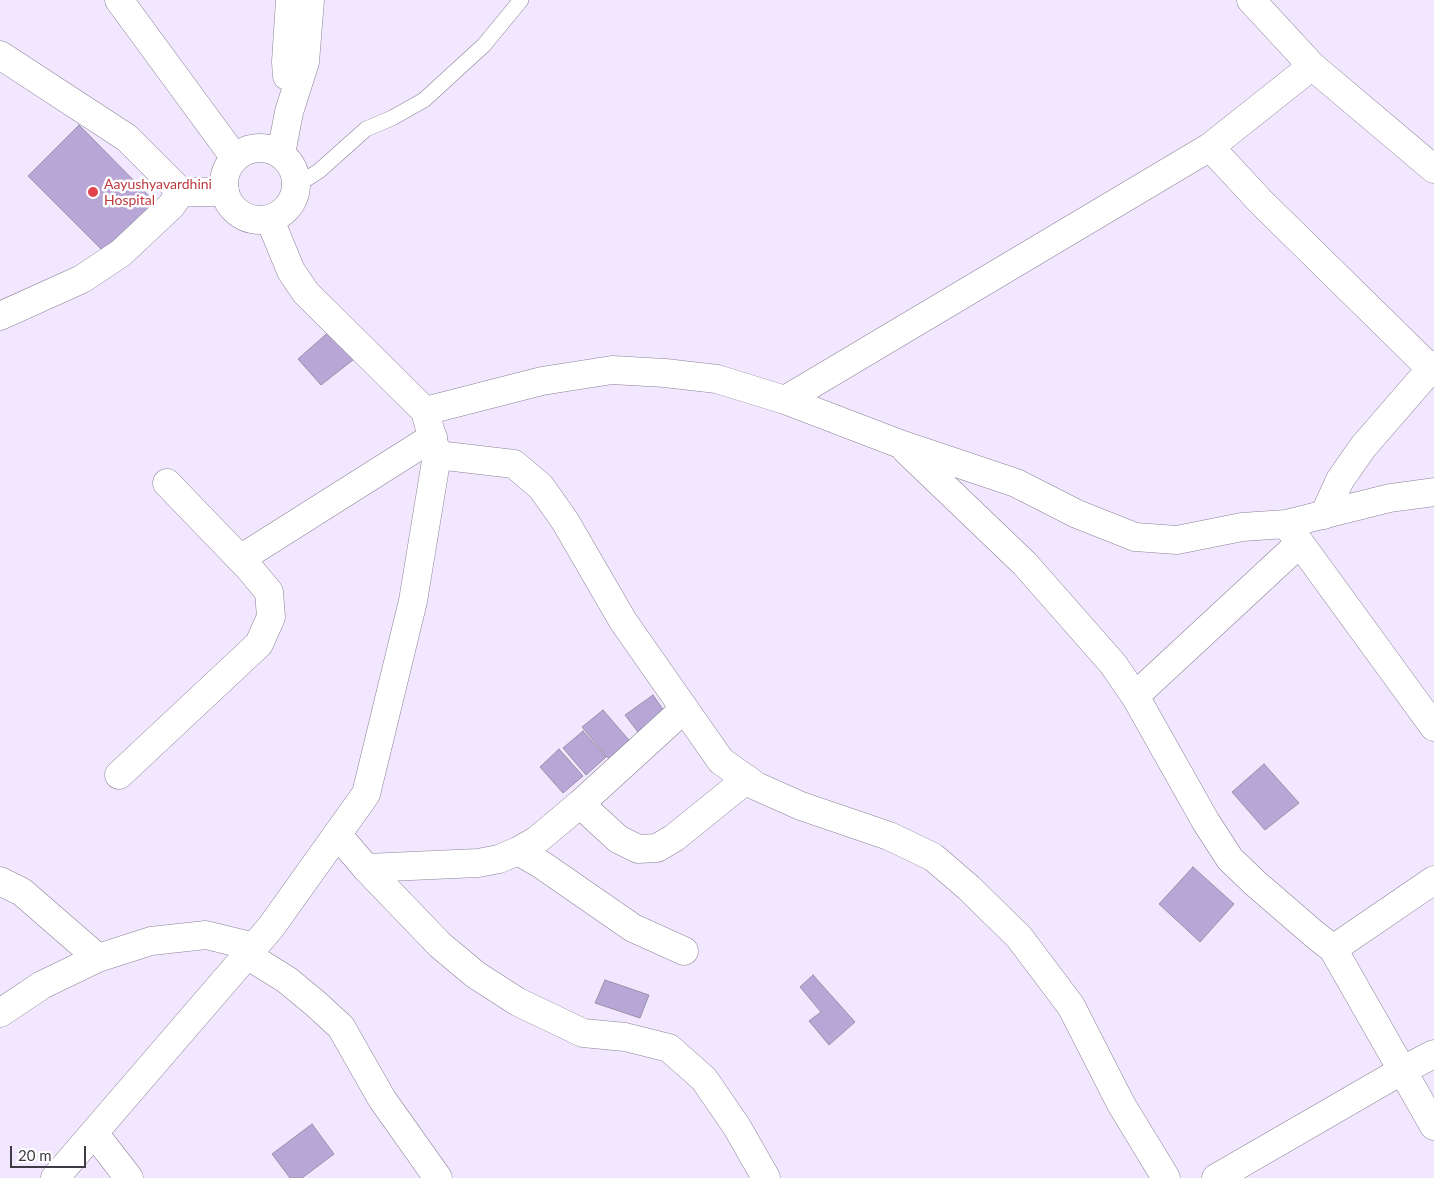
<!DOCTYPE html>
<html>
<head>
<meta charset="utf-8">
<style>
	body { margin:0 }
	#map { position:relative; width:1434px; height:1178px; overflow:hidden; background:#f1e7ff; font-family:Lato,sans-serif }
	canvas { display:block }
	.scale { position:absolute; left:10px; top:1146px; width:76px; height:22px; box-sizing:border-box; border:2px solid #3f3b44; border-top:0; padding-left:6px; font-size:15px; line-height:18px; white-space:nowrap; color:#3f3b44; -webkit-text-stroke:4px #fff; paint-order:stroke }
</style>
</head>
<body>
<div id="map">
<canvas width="1434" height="1178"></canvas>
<div class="scale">20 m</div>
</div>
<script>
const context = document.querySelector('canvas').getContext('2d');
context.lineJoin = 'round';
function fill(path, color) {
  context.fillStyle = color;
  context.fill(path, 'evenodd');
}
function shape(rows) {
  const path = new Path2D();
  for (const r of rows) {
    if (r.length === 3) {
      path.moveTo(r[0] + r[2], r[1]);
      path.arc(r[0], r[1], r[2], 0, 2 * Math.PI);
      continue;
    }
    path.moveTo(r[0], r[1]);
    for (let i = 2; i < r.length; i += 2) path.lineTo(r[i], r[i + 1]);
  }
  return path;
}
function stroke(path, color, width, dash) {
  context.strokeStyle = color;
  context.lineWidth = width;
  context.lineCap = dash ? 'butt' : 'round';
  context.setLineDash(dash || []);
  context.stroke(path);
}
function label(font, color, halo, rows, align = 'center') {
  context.font = font + ' Lato,sans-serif';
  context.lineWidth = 5;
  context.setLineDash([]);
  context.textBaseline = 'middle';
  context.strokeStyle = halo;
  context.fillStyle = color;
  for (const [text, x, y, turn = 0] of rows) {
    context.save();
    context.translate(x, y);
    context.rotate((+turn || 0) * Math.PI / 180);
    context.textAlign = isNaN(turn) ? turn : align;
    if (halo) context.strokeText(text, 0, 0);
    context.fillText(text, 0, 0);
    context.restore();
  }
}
const building = shape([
	[79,125,156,203,105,253,28,176,79,125],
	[332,329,358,356,321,385,298,359,332,329],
	[653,695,671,721,644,740,625,715,653,695],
	[603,710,634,746,613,764,582,727,603,710],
	[583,731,606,757,586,775,563,748,583,731],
	[559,749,583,776,563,793,540,767,559,749],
	[1264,764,1299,803,1265,830,1232,792,1264,764],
	[1193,867,1234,904,1200,942,1159,904,1193,867],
	[813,975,855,1022,829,1045,809,1021,821,1012,800,987,813,975],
	[605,980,649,995,640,1018,595,1003,605,980],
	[312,1124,334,1154,302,1178,290,1178,272,1154,312,1124]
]);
fill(building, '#b7a6d6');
stroke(building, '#9991a8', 1);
const lane = shape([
	[297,185,319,171,366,129,392,118,424,100,484,45,521,0]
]);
const street = shape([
	[1251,0,1312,66,1434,169],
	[1210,147,1261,202,1431,369],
	[0,316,82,279,121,253,171,206,181,192],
	[785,400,1210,147,1312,66],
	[425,411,542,381,612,370,665,373,717,379,785,400,900,444,1016,483,1077,514,1135,537,1177,540,1242,527,1286,524,1390,498,1434,492],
	[906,450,1025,564,1113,664,1135,696,1206,822,1230,859,1255,883,1314,934,1333,949,1434,1126],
	[437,455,514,464,541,487,565,521,623,621,721,761,756,786,801,806,889,836,933,857,969,888,1019,937,1071,1006,1121,1104,1166,1178],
	[1324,515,1340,480,1363,447,1434,365],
	[1286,524,1434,727],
	[240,559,433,437],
	[1135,696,1300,543],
	[119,775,259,644,271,617,269,592,249,568,167,483],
	[580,804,618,839,638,849,657,848,674,838,747,779],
	[518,851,542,865,633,928,684,951],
	[366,868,478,863,499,859,518,851,537,840,580,804,683,710],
	[0,881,22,892,98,958],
	[1333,949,1434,880],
	[247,955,287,980,316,1004,341,1027,382,1099,438,1178],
	[0,1013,42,985,98,958,151,941,206,935,255,947],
	[94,1133,129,1178],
	[1216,1178,1403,1070,1434,1054]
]);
const secondary = shape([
	[0,55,127,138,181,192,225,192],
	[337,834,366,868,440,945,476,975,518,1002,583,1033,625,1037,669,1048,704,1079,737,1127,766,1178]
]);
const primary = shape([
	[119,0,235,158],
	[287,76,286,62,290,0],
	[260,184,36],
	[281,154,289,112,305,62,310,0],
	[55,1178,271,927,366,794,413,601,437,455,425,411,306,293,291,271,270,220]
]);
stroke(lane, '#8b8297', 16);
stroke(street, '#8b8297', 29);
stroke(secondary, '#8b8297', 29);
stroke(primary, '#8b8297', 29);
stroke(lane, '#fff', 15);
stroke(street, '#fff', 28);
stroke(secondary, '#fff', 28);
stroke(primary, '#fff', 28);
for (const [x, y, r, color] of [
	[93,192,6,"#e0444e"]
]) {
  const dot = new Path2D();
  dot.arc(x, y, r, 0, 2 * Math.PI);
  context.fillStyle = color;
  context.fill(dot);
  stroke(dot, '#fff', 2);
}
label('14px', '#be3a42', '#fff', [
	["Aayushyavardhini",104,184],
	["Hospital",104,200]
], 'left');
</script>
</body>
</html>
